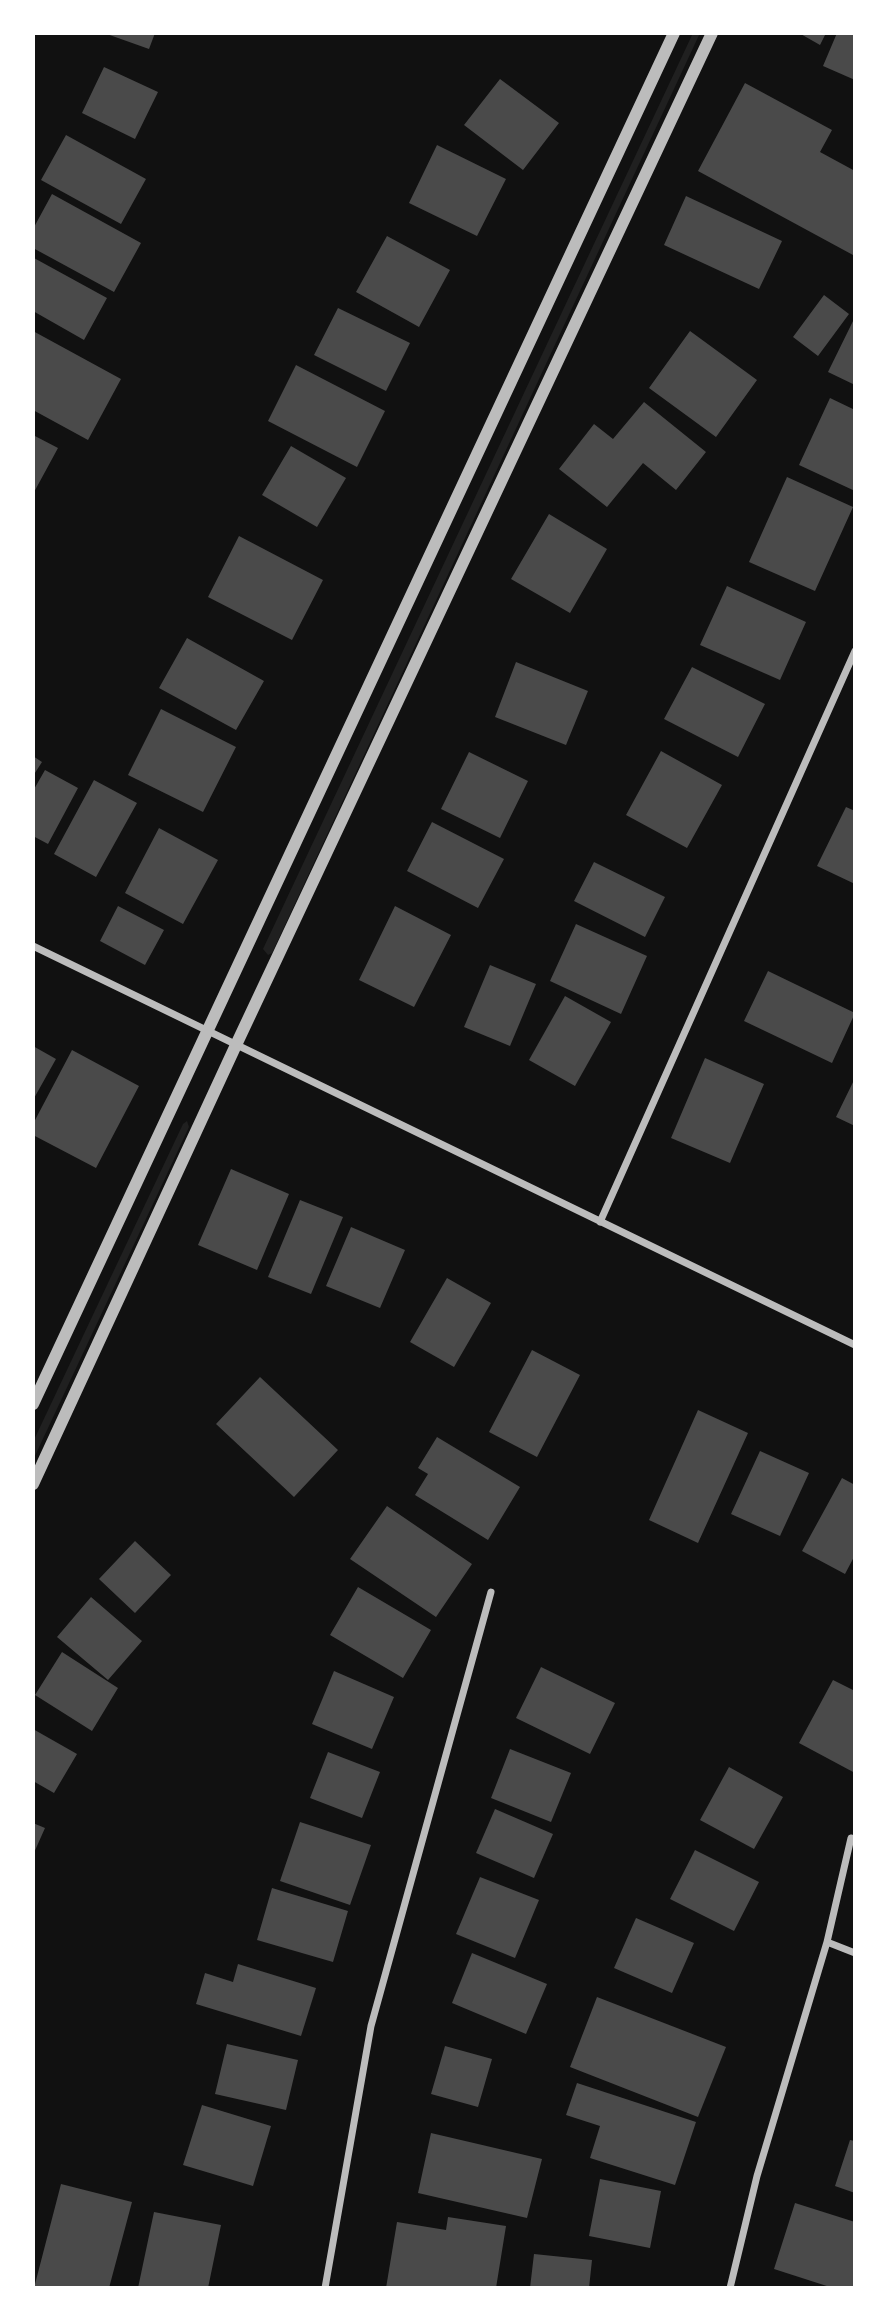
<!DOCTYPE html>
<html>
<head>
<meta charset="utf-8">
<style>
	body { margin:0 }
	#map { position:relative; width:888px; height:2321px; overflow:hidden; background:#111; font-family:"Crimson Pro",serif }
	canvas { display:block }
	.frame { position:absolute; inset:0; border:35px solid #fff; pointer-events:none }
</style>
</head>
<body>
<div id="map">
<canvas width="888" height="2321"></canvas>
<div class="frame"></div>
</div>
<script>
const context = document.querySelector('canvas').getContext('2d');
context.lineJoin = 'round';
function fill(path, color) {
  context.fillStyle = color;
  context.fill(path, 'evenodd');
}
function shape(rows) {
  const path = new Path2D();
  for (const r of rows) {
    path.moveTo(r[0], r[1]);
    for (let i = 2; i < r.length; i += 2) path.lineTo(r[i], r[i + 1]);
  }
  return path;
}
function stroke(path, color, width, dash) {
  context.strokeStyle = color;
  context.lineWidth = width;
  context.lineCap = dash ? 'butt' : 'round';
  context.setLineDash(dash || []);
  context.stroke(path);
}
fill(shape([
	[693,33,700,33,272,953,268,955,263,949],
	[187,1121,189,1127,33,1460,33,1442,183,1124]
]), '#202020');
fill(shape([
	[104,33,155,33,149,49],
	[799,33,826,33,820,45],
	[837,33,855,33,855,80,823,66],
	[104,67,158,92,135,139,82,113],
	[500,79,559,123,523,170,464,125],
	[745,83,832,130,820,152,855,171,853,255,698,171],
	[66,135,146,179,121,224,41,180],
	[437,145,506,179,477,236,409,203],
	[52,194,141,243,114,292,33,248,33,229],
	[686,196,782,241,759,289,664,245],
	[387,236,450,270,419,327,356,292],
	[34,258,107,298,84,340,33,311],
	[824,295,849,314,818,356,793,337],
	[338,308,410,343,386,391,314,355],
	[855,317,855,385,828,372],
	[33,331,121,379,88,440,33,410],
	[690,331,757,380,716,437,649,388],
	[296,365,385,411,357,467,268,421],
	[830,398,855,410,855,491,799,465],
	[644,402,706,452,676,490,643,463,607,507,559,469,594,424,613,439],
	[33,435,58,448,33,494],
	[291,446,346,478,317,527,262,495],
	[787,477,853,507,815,591,749,562],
	[549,514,607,549,570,613,511,579],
	[239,536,323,580,292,640,208,597],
	[727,586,806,622,780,680,700,645],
	[187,638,264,681,236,730,159,688],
	[516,662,588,691,566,745,495,717],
	[692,667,765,704,738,757,664,719],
	[161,709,236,747,203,812,128,775],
	[661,751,722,785,687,848,626,815],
	[469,752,528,781,500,838,441,809],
	[33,756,42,762,33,776],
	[45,770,78,788,48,844,33,836,33,791],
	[94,780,137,803,96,877,54,854],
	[846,807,855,811,855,884,817,866],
	[432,822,504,859,478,908,407,871],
	[159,828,218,860,183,924,125,893],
	[594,862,665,897,645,937,574,901],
	[118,906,164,930,145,965,100,941],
	[395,906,451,935,414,1007,359,980],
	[576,924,647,956,621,1014,550,981],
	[490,965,536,984,510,1046,464,1027],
	[768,971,855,1013,832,1063,744,1021],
	[565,996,611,1022,575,1086,529,1060],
	[33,1046,56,1059,33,1100],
	[72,1050,139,1086,96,1168,33,1135,33,1124],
	[705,1058,764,1084,730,1163,671,1138],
	[855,1078,855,1126,836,1117],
	[231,1169,289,1194,257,1270,198,1245],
	[300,1200,343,1217,311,1294,268,1277],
	[351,1227,405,1250,380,1308,326,1286],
	[447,1278,491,1303,454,1367,410,1342],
	[532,1350,580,1375,537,1457,489,1432],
	[260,1377,338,1450,294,1497,216,1424],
	[698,1410,748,1433,698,1543,649,1520],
	[437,1437,520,1487,488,1540,415,1495,428,1474,418,1468],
	[760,1451,809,1473,780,1536,731,1514],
	[842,1478,855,1485,855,1555,845,1574,802,1551],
	[387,1506,472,1564,436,1617,350,1559],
	[135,1541,171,1575,135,1613,99,1579],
	[358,1587,431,1630,403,1678,330,1635],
	[91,1597,142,1641,108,1680,57,1637],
	[62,1652,118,1688,92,1731,35,1695],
	[541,1667,615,1703,590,1754,516,1718],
	[334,1671,394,1697,372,1749,312,1724],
	[833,1680,855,1691,855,1773,799,1743],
	[33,1729,77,1754,54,1793,33,1781],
	[510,1749,571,1773,551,1822,491,1798],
	[328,1752,380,1772,362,1818,310,1798],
	[729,1767,783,1797,754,1849,700,1820],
	[495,1809,553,1834,534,1878,476,1853],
	[300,1822,371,1845,350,1905,280,1881],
	[33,1823,45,1828,33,1855],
	[695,1850,759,1882,734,1931,670,1899],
	[480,1877,539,1900,515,1958,456,1934],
	[272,1888,348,1911,333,1962,257,1940],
	[636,1918,694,1943,672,1993,614,1968],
	[472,1953,547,1984,526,2034,452,2003],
	[238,1964,316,1988,301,2036,196,2004,205,1973,233,1982],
	[597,1997,726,2047,698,2117,570,2067],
	[227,2044,298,2060,286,2110,215,2094],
	[445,2046,492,2059,478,2107,431,2094],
	[577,2083,696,2122,675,2185,590,2158,600,2126,566,2115],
	[202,2105,271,2126,253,2186,183,2165],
	[431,2133,542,2159,527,2218,418,2193],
	[850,2140,855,2141,855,2193,835,2186],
	[600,2179,661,2191,650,2248,589,2236],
	[61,2184,132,2202,109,2288,34,2288],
	[795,2203,855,2222,855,2288,833,2288,774,2269],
	[154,2212,221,2225,208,2288,138,2288],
	[448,2217,506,2226,496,2288,386,2288,397,2222,446,2230],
	[534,2254,592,2260,589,2288,530,2288]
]), '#4a4a4a');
stroke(shape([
	[33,946,855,1345],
	[600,1222,855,651],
	[827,1942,851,1838],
	[325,2288,371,2026,491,1592],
	[730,2288,757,2176,827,1942,855,1953]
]), '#bcbcbc', 7);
stroke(shape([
	[33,1404,674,33],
	[33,1484,236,1045,712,33]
]), '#bcbcbc', 12);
</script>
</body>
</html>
